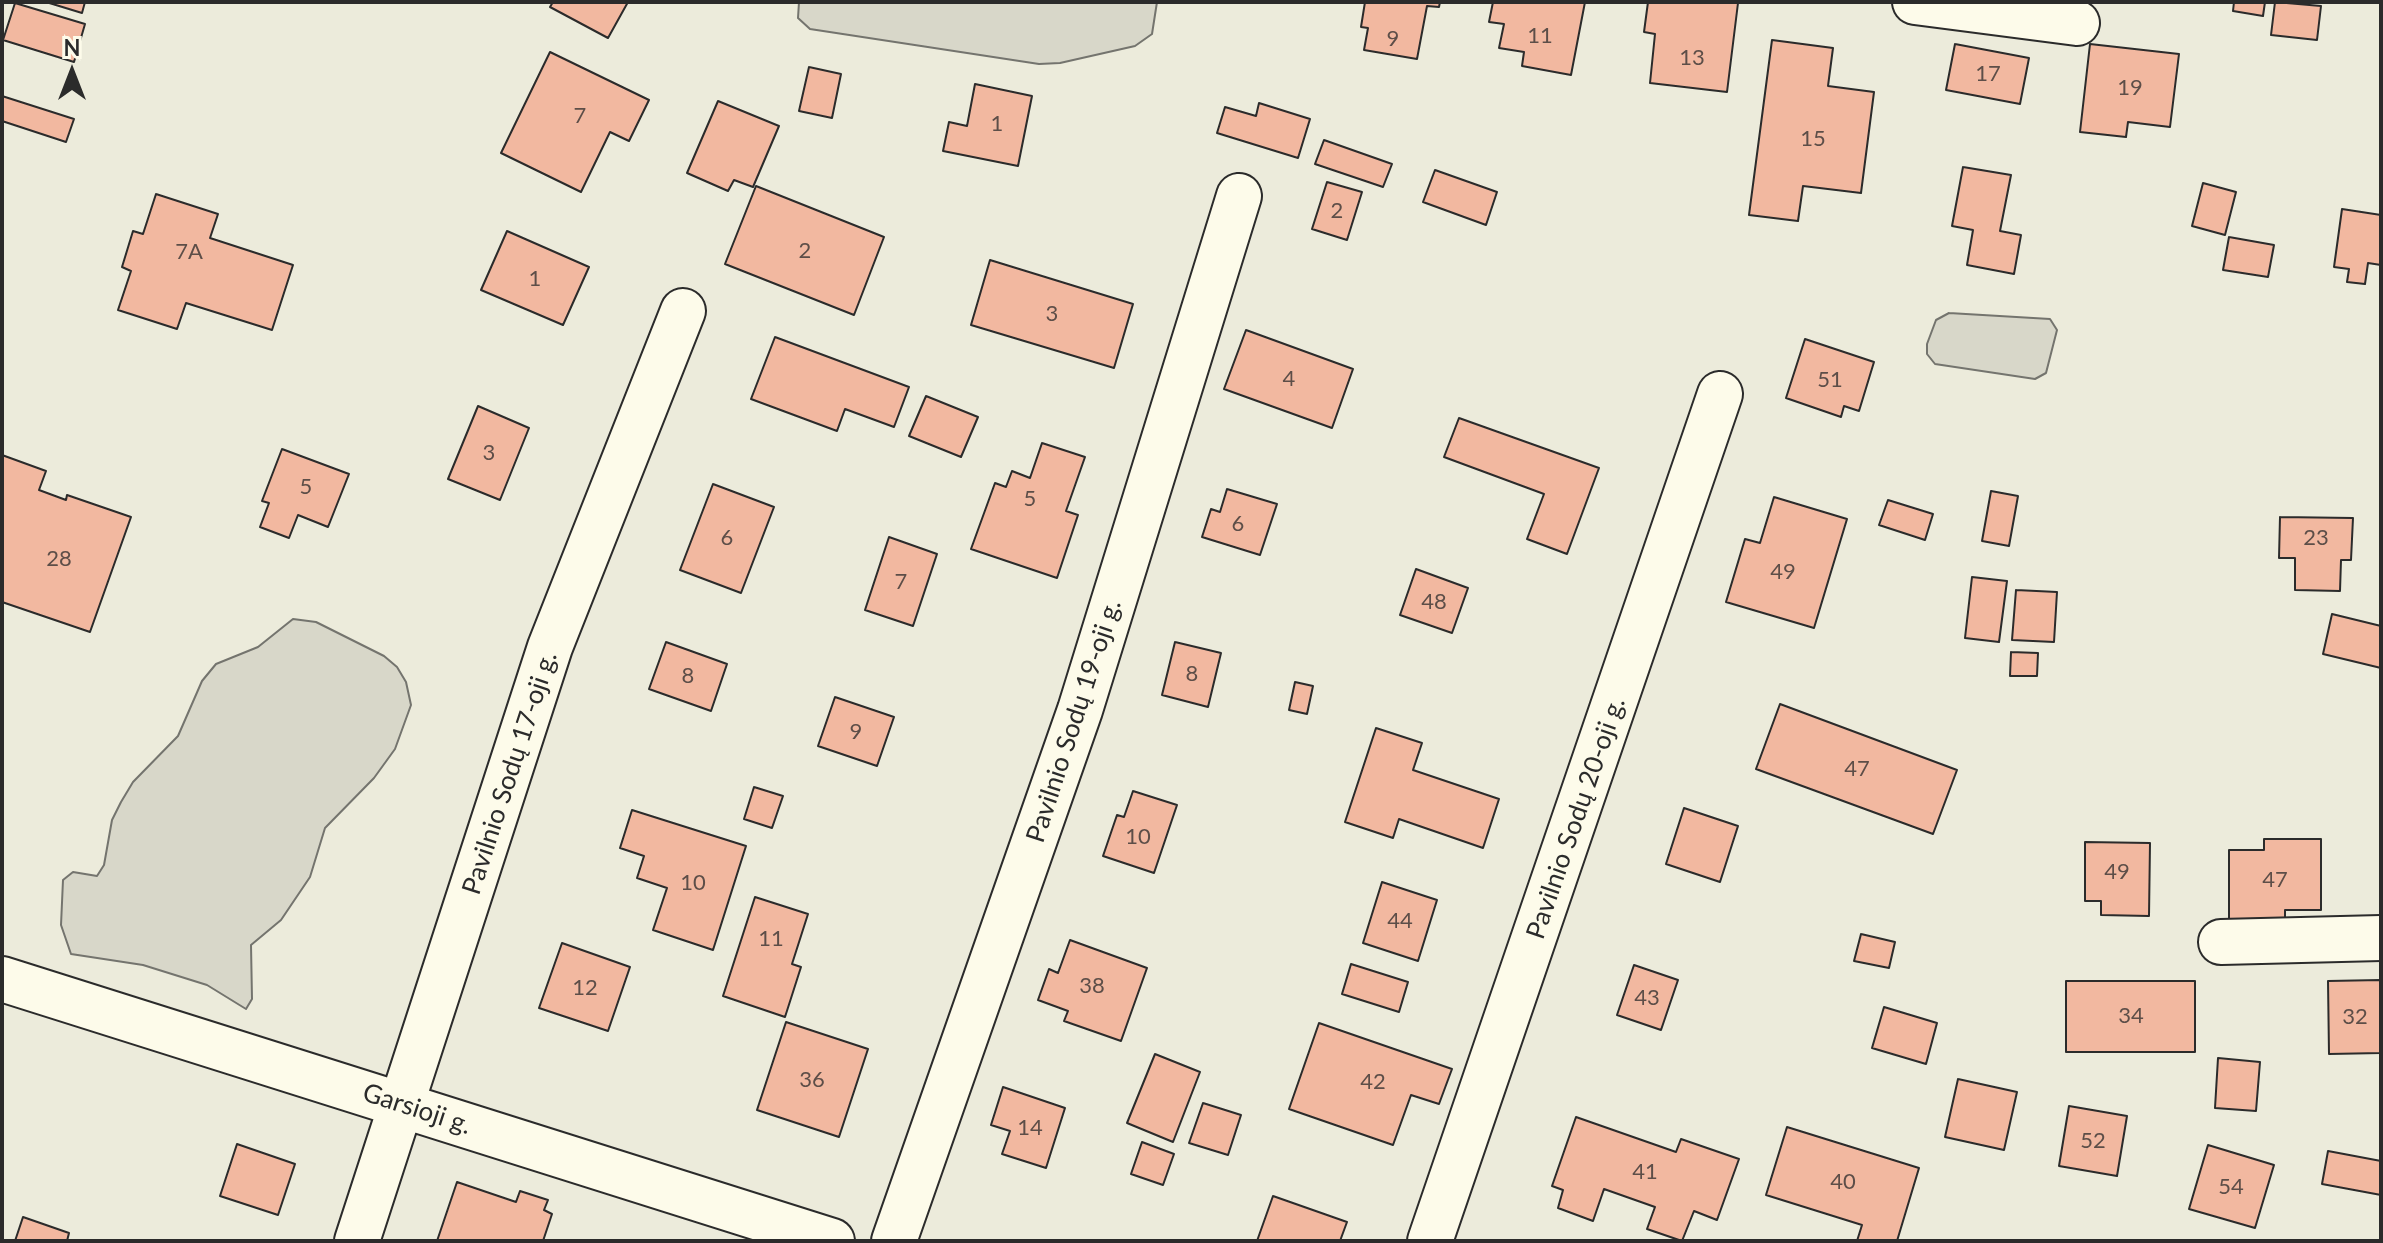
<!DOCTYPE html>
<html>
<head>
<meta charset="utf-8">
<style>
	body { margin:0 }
	#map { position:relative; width:2383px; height:1243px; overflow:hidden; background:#fdfbea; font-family:Lato,sans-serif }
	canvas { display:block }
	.frame { position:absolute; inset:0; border:4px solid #2b2b2b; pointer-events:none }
	.north { position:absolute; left:32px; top:32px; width:80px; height:80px; -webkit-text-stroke:6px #fdfbea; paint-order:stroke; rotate:0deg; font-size:22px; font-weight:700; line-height:32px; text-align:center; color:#2b2b2b }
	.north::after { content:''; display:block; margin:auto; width:28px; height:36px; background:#2b2b2b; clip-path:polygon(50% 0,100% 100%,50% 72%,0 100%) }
</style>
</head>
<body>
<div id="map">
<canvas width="2383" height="1243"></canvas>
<div class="frame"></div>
<div class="north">N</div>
</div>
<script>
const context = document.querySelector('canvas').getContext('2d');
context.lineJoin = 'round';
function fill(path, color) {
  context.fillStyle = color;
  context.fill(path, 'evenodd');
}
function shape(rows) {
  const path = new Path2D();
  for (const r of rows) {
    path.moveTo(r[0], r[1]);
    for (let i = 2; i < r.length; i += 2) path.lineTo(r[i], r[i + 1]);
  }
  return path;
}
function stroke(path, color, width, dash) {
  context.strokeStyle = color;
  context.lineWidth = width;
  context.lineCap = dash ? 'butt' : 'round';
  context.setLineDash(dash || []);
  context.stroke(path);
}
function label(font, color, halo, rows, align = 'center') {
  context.font = font + ' Lato,sans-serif';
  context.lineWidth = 6;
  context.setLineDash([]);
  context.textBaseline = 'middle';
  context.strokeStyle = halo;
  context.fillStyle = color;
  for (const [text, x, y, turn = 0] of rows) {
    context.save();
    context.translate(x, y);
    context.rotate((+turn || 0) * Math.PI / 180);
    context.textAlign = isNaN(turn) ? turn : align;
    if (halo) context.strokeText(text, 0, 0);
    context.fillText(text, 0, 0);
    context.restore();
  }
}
const green = shape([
	[2,2,2381,2,2381,1241,2,1241,2,2]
]);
fill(green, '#ecebdb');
stroke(green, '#74746e', 2);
const water = shape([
	[799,2,1157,2,1152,34,1135,46,1060,63,1039,64,810,29,798,18,799,2],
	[1949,313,2050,319,2057,330,2046,373,2035,379,1935,364,1927,354,1927,344,1936,320,1949,313],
	[293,619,316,622,384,656,397,667,406,682,411,705,395,749,374,778,325,828,310,877,281,920,251,945,252,999,246,1009,207,985,143,965,71,954,61,925,63,880,73,872,97,876,104,865,112,820,121,802,133,782,178,736,202,681,216,664,258,647,293,619]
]);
fill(water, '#d8d7c9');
stroke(water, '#74746e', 2);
const building = shape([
	[46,2,85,2,82,13,46,2],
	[553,2,628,2,608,38,550,7,553,2],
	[1365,2,1440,2,1439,7,1427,6,1417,59,1364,50,1368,28,1361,27,1365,2],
	[1493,2,1585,2,1571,75,1522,66,1524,52,1499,48,1504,24,1489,22,1493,2],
	[1648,2,1738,3,1727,92,1650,83,1655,34,1644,32,1648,2],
	[2234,2,2265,2,2263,16,2233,11,2234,2],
	[2275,2,2321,6,2317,40,2271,35,2275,2],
	[15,3,85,24,74,62,3,40,15,3],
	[1772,40,1833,48,1828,86,1874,92,1861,193,1803,186,1798,221,1749,215,1772,40],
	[1955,44,2029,58,2020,104,1946,90,1955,44],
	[2090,44,2179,54,2170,127,2128,122,2126,137,2080,132,2090,44],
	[550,52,649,100,629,141,610,132,581,192,501,153,550,52],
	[809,67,841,74,832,118,799,111,809,67],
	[975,84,1032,96,1018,166,943,151,949,122,967,126,975,84],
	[2,96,74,119,66,142,2,121,2,96],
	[718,101,779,126,753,187,734,180,728,191,687,173,718,101],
	[1259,103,1310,119,1298,158,1217,133,1225,107,1256,116,1259,103],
	[1324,140,1392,164,1383,187,1315,164,1324,140],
	[1963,167,2011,175,2000,231,2021,235,2014,274,1967,265,1973,230,1952,226,1963,167],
	[1435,170,1497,192,1486,225,1423,202,1435,170],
	[1327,182,1362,192,1347,240,1312,229,1327,182],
	[2203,183,2236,192,2225,235,2192,226,2203,183],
	[756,186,884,237,854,315,725,264,756,186],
	[156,194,218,214,210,238,293,265,272,330,186,303,177,329,118,310,131,271,122,267,133,231,143,234,156,194],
	[2342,209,2381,215,2381,265,2368,263,2365,284,2347,282,2349,269,2334,267,2342,209],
	[507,231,589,267,563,325,481,290,507,231],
	[2229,237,2274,245,2268,277,2223,270,2229,237],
	[990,260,1133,304,1114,368,971,325,990,260],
	[1246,330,1353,369,1332,428,1224,389,1246,330],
	[775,337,909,387,894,427,845,409,837,431,751,399,775,337],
	[1805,339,1874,362,1859,411,1844,406,1841,417,1786,398,1805,339],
	[926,396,978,417,961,457,909,436,926,396],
	[478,406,529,428,500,500,448,479,478,406],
	[1459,418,1599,468,1567,554,1527,539,1544,494,1444,457,1459,418],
	[1042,443,1085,457,1066,511,1078,515,1057,578,971,549,995,483,1006,487,1012,471,1030,478,1042,443],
	[282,449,349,474,328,527,298,515,289,538,260,527,269,503,262,501,282,449],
	[2,455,46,471,39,490,66,500,67,495,131,517,90,632,2,602,2,455],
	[713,484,774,507,741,593,680,570,713,484],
	[1227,489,1277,504,1260,555,1202,537,1211,509,1220,512,1227,489],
	[1991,491,2018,496,2009,546,1982,541,1991,491],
	[1774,497,1847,519,1814,628,1726,602,1745,539,1760,543,1774,497],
	[1888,500,1933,514,1925,540,1879,525,1888,500],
	[2280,517,2353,518,2351,560,2341,560,2340,591,2295,590,2295,558,2279,558,2280,517],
	[889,537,937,554,913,626,865,610,889,537],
	[1416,569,1468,588,1452,633,1400,615,1416,569],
	[1972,577,2007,581,1999,642,1965,638,1972,577],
	[2016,590,2057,592,2054,642,2012,640,2016,590],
	[2332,614,2381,626,2381,668,2323,654,2332,614],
	[666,642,727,664,711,711,649,689,666,642],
	[1175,642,1221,653,1208,707,1162,695,1175,642],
	[2011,652,2038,653,2037,676,2010,676,2011,652],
	[1295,682,1313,686,1307,714,1289,710,1295,682],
	[835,697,894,717,877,766,818,746,835,697],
	[1780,704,1957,770,1933,834,1756,769,1780,704],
	[1376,728,1422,743,1413,770,1499,799,1483,848,1399,819,1393,838,1345,822,1376,728],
	[754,787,783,796,772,828,744,819,754,787],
	[1133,791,1177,805,1154,873,1103,856,1117,815,1124,817,1133,791],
	[1684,808,1738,826,1720,882,1666,864,1684,808],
	[632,810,746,846,713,950,653,930,667,888,637,878,644,856,620,848,632,810],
	[2264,839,2321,839,2321,910,2285,910,2285,920,2229,920,2229,850,2264,850,2264,839],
	[2085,842,2150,843,2149,916,2101,915,2101,901,2085,901,2085,842],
	[1382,882,1437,900,1418,961,1363,943,1382,882],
	[755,897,808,914,792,964,801,967,785,1017,723,996,755,897],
	[1861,934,1895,942,1889,968,1854,961,1861,934],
	[1070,940,1147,968,1121,1041,1064,1021,1068,1011,1038,1000,1049,969,1058,973,1070,940],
	[562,943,630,967,608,1031,539,1008,562,943],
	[1351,964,1408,982,1399,1012,1342,994,1351,964],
	[1634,965,1678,980,1661,1030,1617,1015,1634,965],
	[2381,980,2381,1053,2329,1054,2328,981,2381,980],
	[2066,981,2195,981,2195,1052,2066,1052,2066,981],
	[1884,1007,1937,1023,1926,1064,1872,1048,1884,1007],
	[786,1022,868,1049,839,1137,757,1110,786,1022],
	[1319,1023,1452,1069,1439,1104,1411,1095,1393,1145,1289,1109,1319,1023],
	[1155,1054,1200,1072,1173,1142,1127,1123,1155,1054],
	[2218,1058,2260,1062,2256,1111,2215,1108,2218,1058],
	[1958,1079,2017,1092,2004,1150,1945,1137,1958,1079],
	[1003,1087,1065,1108,1046,1168,1002,1154,1010,1131,991,1125,1003,1087],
	[1203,1103,1241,1115,1228,1155,1189,1143,1203,1103],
	[2069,1106,2127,1116,2117,1176,2059,1166,2069,1106],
	[1576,1117,1676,1152,1681,1139,1739,1159,1717,1220,1694,1211,1682,1241,1647,1229,1655,1207,1604,1189,1593,1221,1558,1208,1563,1190,1552,1186,1576,1117],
	[1787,1127,1919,1168,1897,1241,1857,1241,1862,1225,1766,1195,1787,1127],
	[1142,1142,1174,1154,1163,1185,1131,1174,1142,1142],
	[237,1144,295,1164,278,1215,220,1196,237,1144],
	[2208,1145,2274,1165,2255,1228,2189,1209,2208,1145],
	[2328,1151,2381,1161,2381,1195,2322,1184,2328,1151],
	[457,1182,516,1202,520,1191,548,1200,544,1210,552,1214,543,1241,437,1241,457,1182],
	[1273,1196,1347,1222,1340,1241,1257,1241,1273,1196],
	[23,1217,69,1233,67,1241,15,1241,23,1217]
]);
fill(building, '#f2b8a0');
stroke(building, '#2b2b2b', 2);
const minor = shape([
	[1915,2,2077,23],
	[2221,942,2381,938],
	[2,979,832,1241],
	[357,1241,550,647,683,311],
	[894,1241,1080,710,1239,196],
	[1430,1241,1720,394]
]);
stroke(minor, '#2b2b2b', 48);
stroke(minor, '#fdfbea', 44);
label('22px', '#5d4e48', null, [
	["11",1540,36],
	["9",1393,39],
	["13",1692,58],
	["17",1988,74],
	["19",2130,88],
	["7",580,116],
	["1",997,124],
	["15",1813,139],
	["2",1337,211],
	["2",805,251],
	["7A",189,252],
	["1",535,279],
	["3",1052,314],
	["4",1289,379],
	["51",1830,380],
	["3",489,453],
	["5",306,487],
	["5",1030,499],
	["6",1238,524],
	["6",727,538],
	["23",2316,538],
	["28",59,559],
	["49",1783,572],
	["7",901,582],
	["48",1434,602],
	["8",1192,674],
	["8",688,676],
	["9",856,732],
	["47",1857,769],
	["10",1138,837],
	["49",2117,872],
	["47",2275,880],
	["10",693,883],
	["44",1400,921],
	["11",771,939],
	["38",1092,986],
	["12",585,988],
	["43",1647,998],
	["34",2131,1016],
	["32",2355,1017],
	["36",812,1080],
	["42",1373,1082],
	["14",1030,1128],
	["52",2093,1141],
	["41",1645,1172],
	["40",1843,1182],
	["54",2231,1187]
]);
label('26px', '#2b2b2b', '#fdfbea', [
	["Pavilnio Sodų 19-oji g.",1074,721,-72],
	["Pavilnio Sodų 17-oji g.",510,773,-72],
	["Pavilnio Sodų 20-oji g.",1576,818,-71],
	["Garsioji g.",417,1109,18]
]);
</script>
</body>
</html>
